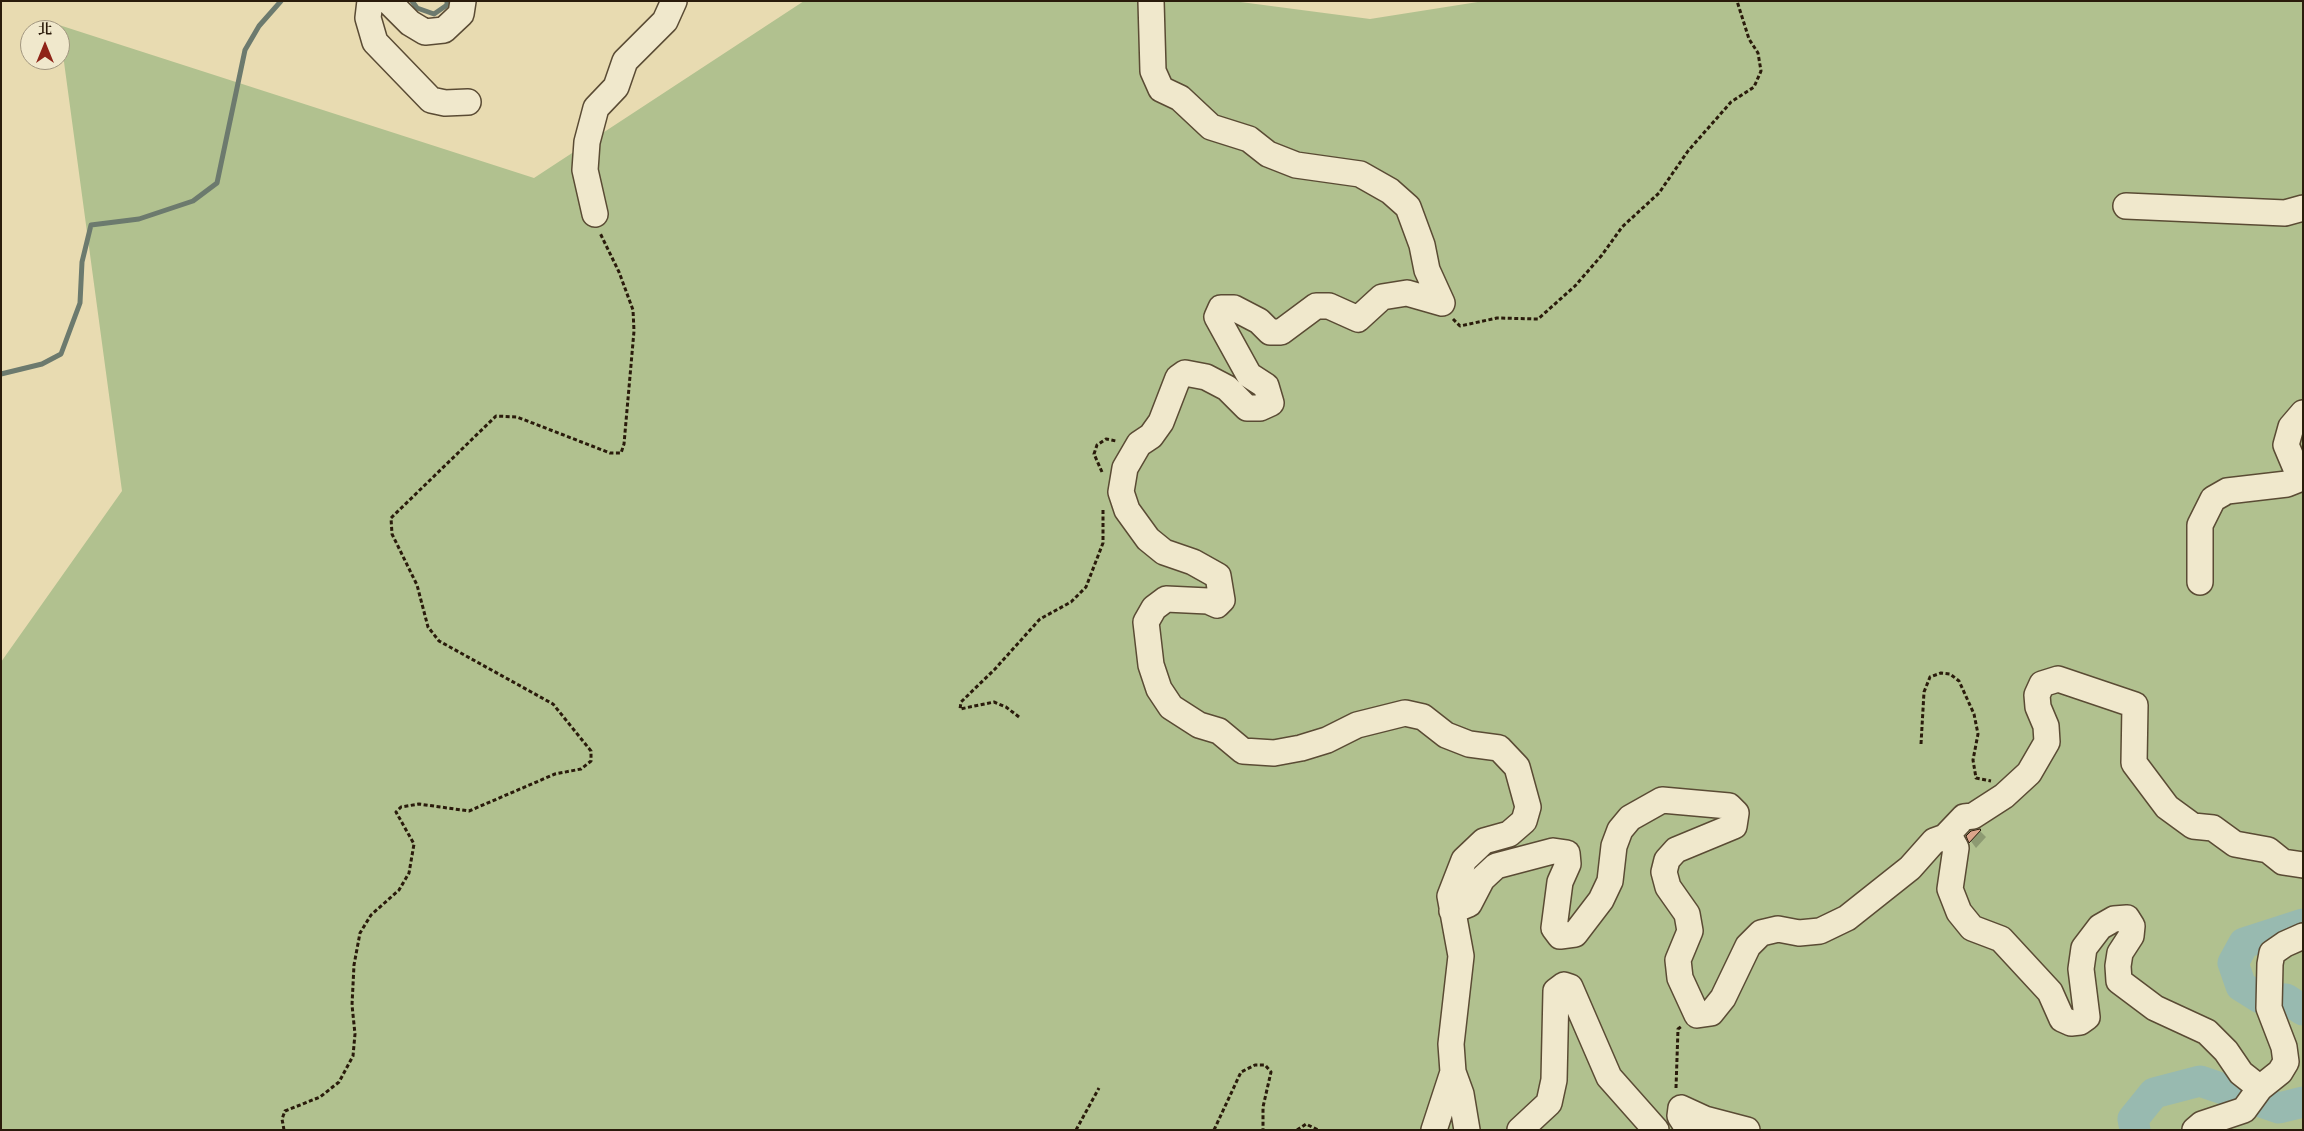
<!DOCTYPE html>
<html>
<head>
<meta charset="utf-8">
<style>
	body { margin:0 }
	#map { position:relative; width:2304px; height:1131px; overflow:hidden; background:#e8dbb1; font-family:Vollkorn,"Noto Serif TC",serif }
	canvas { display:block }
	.frame { position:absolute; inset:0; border:2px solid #2a1b0b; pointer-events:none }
	.north { position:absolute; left:20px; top:20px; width:50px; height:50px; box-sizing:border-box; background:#f0e8cc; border:1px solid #a1967f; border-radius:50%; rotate:0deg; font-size:14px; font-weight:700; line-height:20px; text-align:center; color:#2a1b0b }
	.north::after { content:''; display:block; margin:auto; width:18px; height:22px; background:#8f2418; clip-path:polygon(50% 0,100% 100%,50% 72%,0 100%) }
</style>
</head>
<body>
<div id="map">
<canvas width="2304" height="1131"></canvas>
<div class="frame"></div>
<div class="north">北</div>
</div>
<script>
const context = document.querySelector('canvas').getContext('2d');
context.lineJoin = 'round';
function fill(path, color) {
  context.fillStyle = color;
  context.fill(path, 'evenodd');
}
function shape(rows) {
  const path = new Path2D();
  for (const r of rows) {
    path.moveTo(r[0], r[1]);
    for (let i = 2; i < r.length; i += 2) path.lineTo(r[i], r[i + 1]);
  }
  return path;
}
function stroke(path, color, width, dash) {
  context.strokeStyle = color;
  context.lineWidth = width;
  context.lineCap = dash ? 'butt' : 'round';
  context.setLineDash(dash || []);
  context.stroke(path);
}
fill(shape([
	[804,1,1233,1,1370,19,1484,1,2303,1,2303,1130,1,1130,1,662,122,491,59,25,534,178]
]), '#b1c18f');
fill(shape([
	[1980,831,1986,837,1976,848,1967,836,1971,832]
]), '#0003');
stroke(shape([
	[412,1,417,8,434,14,447,5,447,1],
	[1,374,42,364,61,354,80,303,82,262,91,225,139,219,193,201,217,183,245,50,259,26,281,1]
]), '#6c7a6e', 5);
stroke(shape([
	[2303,924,2244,943,2233,963,2241,986,2260,998,2286,999,2303,1010],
	[2135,1130,2133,1119,2154,1093,2200,1081,2279,1108,2303,1102]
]), '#98bab0', 31);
const building = shape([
	[1980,829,1981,830,1969,843,1966,836,1971,831,1980,829]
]);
fill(building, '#dca58b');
stroke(building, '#2a1b0b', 1);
const minor = shape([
	[370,1,368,18,375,42,431,100,445,103,468,102],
	[388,1,410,23,425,32,444,30,461,14,463,1],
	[1151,1,1153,71,1161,89,1180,98,1211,127,1249,139,1268,154,1296,165,1360,174,1390,191,1408,207,1422,245,1427,270,1442,303,1407,293,1382,297,1358,319,1329,306,1316,306,1281,332,1270,332,1259,321,1234,308,1221,308,1217,317,1249,375,1266,386,1271,403,1260,408,1247,408,1227,388,1206,377,1185,373,1178,378,1161,422,1151,436,1139,444,1125,468,1121,492,1127,510,1148,539,1164,552,1193,562,1218,576,1222,600,1217,605,1208,601,1166,599,1154,608,1146,622,1151,665,1159,689,1171,707,1199,725,1219,731,1243,751,1274,753,1301,748,1327,740,1357,725,1405,713,1423,717,1446,735,1469,744,1499,748,1517,767,1528,807,1524,821,1509,834,1484,841,1464,860,1450,896,1461,956,1451,1044,1453,1072,1434,1130],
	[2126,206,2285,213,2303,208],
	[595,214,585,170,587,142,596,108,616,87,625,61,665,21,674,1],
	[2200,582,2200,525,2213,499,2227,491,2287,484,2297,480,2297,471,2286,445,2291,427,2303,413],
	[1945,837,1964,817,1973,816,2004,796,2029,773,2047,742,2046,726,2038,707,2037,695,2042,684,2058,679,2135,705,2134,763,2167,807,2193,826,2213,828,2235,844,2268,850,2283,862,2303,865],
	[1452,911,1469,904,1482,879,1496,866,1553,851,1567,853,1568,864,1560,882,1554,928,1560,936,1575,934,1601,900,1610,881,1614,846,1620,830,1630,818,1662,800,1729,806,1736,813,1734,826,1676,850,1667,860,1664,872,1668,887,1687,914,1690,931,1678,960,1680,978,1697,1015,1711,1013,1723,998,1748,946,1761,933,1778,929,1799,933,1820,931,1847,918,1910,868,1934,841,1945,837,1951,839,1956,848,1950,889,1959,912,1972,928,2001,939,2050,992,2062,1019,2071,1023,2080,1022,2087,1017,2081,969,2084,948,2100,927,2114,919,2127,918,2132,926,2131,936,2120,953,2118,966,2119,981,2155,1008,2207,1032,2226,1051,2241,1073,2260,1088],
	[1453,1072,1461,1094,1467,1130],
	[1520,1130,1549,1103,1554,1080,1556,991,1564,985,1570,987,1609,1077,1656,1130],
	[1689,1130,1680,1116,1681,1108,1705,1119,1747,1130],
	[2195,1130,2202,1124,2244,1110,2260,1088,2280,1072,2286,1062,2284,1047,2269,1008,2270,964,2272,953,2285,944,2303,936]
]);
stroke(minor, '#5a4b34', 28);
stroke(shape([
	[1453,319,1460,326,1497,318,1538,319,1575,286,1602,255,1622,227,1659,193,1688,151,1731,102,1754,87,1761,71,1758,53,1749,39,1737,1],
	[1102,472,1094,454,1097,445,1106,439,1116,441],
	[1019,717,1006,707,994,702,960,709,961,702,995,669,1040,619,1071,602,1086,587,1103,543,1103,508],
	[1921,744,1924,692,1930,677,1941,673,1950,674,1959,681,1974,714,1978,734,1973,760,1976,778,1991,781],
	[1676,1088,1678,1029,1682,1026],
	[284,1130,282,1119,285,1111,320,1097,339,1082,353,1056,355,1034,352,1005,354,965,360,933,371,915,399,890,409,873,414,844,396,812,401,807,419,804,469,811,555,774,581,769,591,761,591,751,553,704,439,641,428,627,417,585,392,534,391,518,496,416,517,417,610,453,621,453,624,444,634,331,633,310,619,272,600,233],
	[1076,1130,1099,1088],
	[1214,1130,1241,1072,1255,1065,1265,1065,1271,1072,1263,1107,1263,1130],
	[1297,1130,1306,1124,1318,1130]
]), '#2a1b0b', 3, [4, 2.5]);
stroke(minor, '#f0e8cc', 25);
</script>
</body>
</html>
